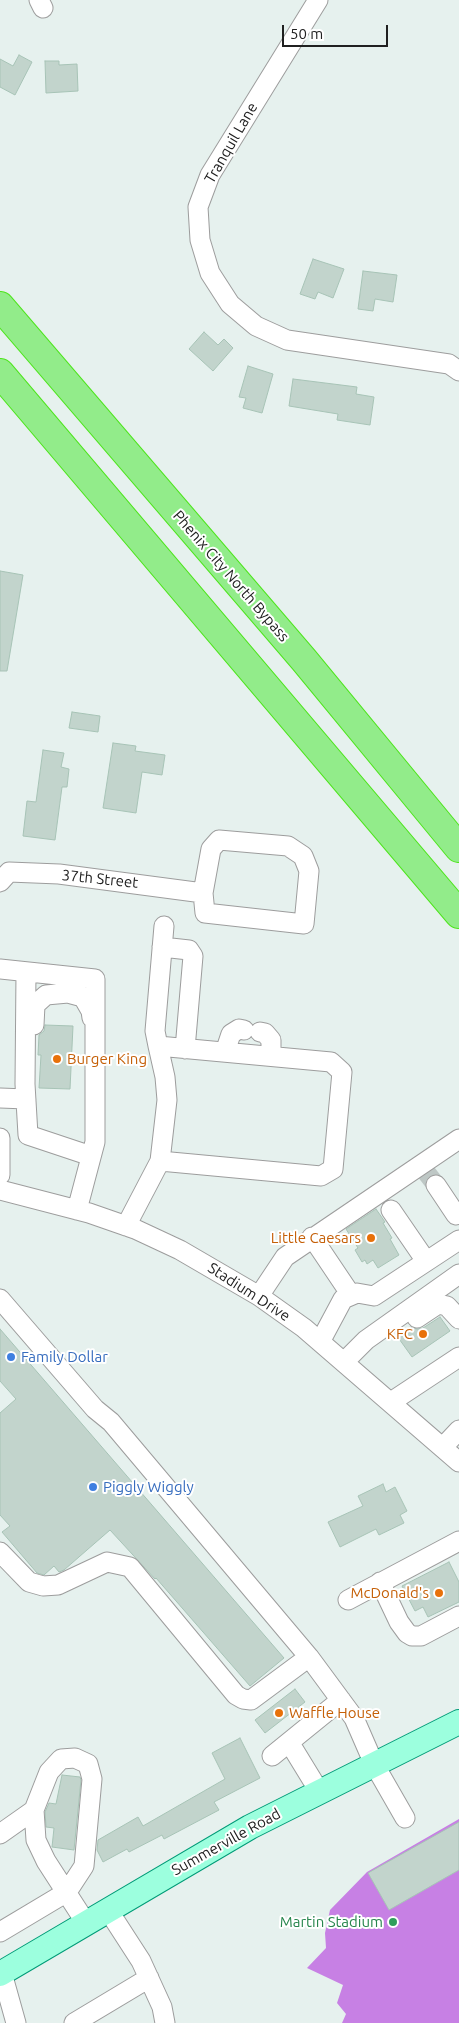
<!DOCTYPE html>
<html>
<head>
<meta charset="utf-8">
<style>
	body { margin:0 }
	#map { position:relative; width:459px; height:2023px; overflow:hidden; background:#e6f1ee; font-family:Ubuntu,sans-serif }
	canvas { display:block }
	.scale { position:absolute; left:282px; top:25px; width:106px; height:22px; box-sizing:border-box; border:2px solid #202020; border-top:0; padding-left:6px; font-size:15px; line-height:18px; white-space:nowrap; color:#202020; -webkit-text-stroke:4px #fff; paint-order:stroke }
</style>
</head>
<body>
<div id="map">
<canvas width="459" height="2023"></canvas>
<div class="scale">50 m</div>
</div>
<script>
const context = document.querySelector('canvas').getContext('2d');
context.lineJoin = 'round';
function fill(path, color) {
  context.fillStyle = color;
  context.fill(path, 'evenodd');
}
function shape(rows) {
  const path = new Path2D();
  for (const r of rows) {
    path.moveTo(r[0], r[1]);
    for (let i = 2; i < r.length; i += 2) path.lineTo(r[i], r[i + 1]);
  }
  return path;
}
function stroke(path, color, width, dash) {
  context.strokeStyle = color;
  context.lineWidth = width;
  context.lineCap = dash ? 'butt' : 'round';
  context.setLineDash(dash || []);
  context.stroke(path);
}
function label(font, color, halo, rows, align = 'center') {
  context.font = font + ' Ubuntu,sans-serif';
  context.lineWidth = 4;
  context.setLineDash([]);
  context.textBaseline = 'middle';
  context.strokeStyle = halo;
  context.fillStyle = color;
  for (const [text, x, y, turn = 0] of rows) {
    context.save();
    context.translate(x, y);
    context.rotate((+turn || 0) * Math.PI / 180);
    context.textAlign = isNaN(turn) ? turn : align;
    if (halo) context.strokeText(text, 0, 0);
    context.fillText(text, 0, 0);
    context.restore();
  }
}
fill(shape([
	[459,1819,459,2023,342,2023,346,2014,337,2003,343,1985,307,1968,326,1948,325,1933,330,1910,367,1872]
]), '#c780e4');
const building = shape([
	[19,55,32,62,15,95,0,87,0,59,13,66,19,55],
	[45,61,59,61,59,65,77,64,78,91,46,93,45,61],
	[313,259,344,269,333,298,318,292,315,299,300,294,313,259],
	[363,271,397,275,393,302,375,299,373,311,358,309,363,271],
	[204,332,218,345,224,339,233,348,213,371,189,349,204,332],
	[248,366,273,374,262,413,243,408,246,398,239,397,248,366],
	[293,379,357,387,356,394,374,397,370,425,337,420,338,414,289,406,293,379],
	[0,571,23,575,7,671,0,671,0,571],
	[72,712,100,716,98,732,69,728,72,712],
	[113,743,136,746,135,751,165,755,162,775,142,772,136,813,103,808,113,743],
	[43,750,64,753,61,767,69,769,67,787,62,787,55,840,23,836,27,801,36,802,43,750],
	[45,1025,73,1026,70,1089,39,1088,41,1055,38,1055,39,1035,44,1031,45,1025],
	[376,1209,385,1222,383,1223,392,1238,390,1239,399,1255,378,1268,373,1260,367,1264,365,1260,362,1262,355,1250,358,1248,346,1229,376,1209],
	[440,1317,450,1331,412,1357,397,1336,410,1327,417,1329,423,1328,440,1317],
	[0,1329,284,1658,250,1686,156,1578,155,1579,110,1530,64,1570,59,1572,54,1566,44,1575,37,1573,2,1532,10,1526,0,1515,0,1413,16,1399,0,1381,0,1329],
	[383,1484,386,1492,395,1487,407,1511,400,1515,404,1523,379,1535,376,1529,340,1547,328,1522,363,1506,358,1496,383,1484],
	[449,1562,459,1582,459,1602,428,1617,423,1607,415,1611,402,1586,449,1562],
	[295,1689,305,1702,265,1733,255,1720,295,1689],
	[240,1738,260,1778,214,1802,219,1810,164,1839,162,1835,129,1852,127,1849,103,1862,97,1850,98,1840,138,1817,143,1826,225,1779,212,1753,240,1738],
	[62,1775,80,1777,81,1780,74,1850,52,1847,54,1828,46,1827,45,1812,49,1803,56,1804,62,1775],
	[459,1822,459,1870,389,1910,368,1873,459,1822]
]);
fill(building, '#c2d4cc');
stroke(building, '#a7c3b6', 1);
stroke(shape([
	[426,1172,436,1185]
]), '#bec7c5', 19, [19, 9]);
const minor = shape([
	[39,0,43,8],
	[318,0,210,175,198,207,200,240,210,273,230,304,256,326,287,340,449,364,459,371],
	[219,840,288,846,303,856,309,871,304,924,205,913,203,893,211,849,219,840],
	[0,882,9,872,59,874,203,893],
	[162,947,189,950,193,956,185,1049],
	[0,969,95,979,95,1142,77,1210],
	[26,972,25,1084,28,1135,91,1156],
	[34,1025,35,1005,46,995,68,993,83,997,91,1011,92,1018],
	[260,1032,265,1033,271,1040,271,1056],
	[158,1046,165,1077,167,1100,160,1161],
	[225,1052,231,1034,239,1029,244,1030],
	[0,1098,26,1099],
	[0,1138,0,1175],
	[436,1185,456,1215,459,1213],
	[0,1190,89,1213,135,1229,180,1250,259,1296,304,1328,459,1462],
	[391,1210,426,1261],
	[126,1226,160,1161,321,1176,333,1169,342,1072,331,1062,158,1046,155,1031,164,926],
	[312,1237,351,1295],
	[259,1296,285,1257,459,1139],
	[0,1299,95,1409,111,1422,309,1657,354,1718,374,1764,405,1818],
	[417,1318,438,1304,447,1306,459,1319],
	[320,1342,343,1299,357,1293,374,1296,459,1240],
	[344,1362,366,1340,459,1274],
	[391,1402,459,1357],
	[443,1447,459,1430],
	[0,1552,29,1582,43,1586,58,1585,107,1562,130,1567,236,1695,243,1699,251,1700,309,1657],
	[380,1582,399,1622,407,1633,412,1636,421,1636,459,1616],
	[348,1600,459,1541],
	[289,1742,319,1791],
	[272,1756,341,1700],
	[0,1834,34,1810,36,1840,46,1861,86,1923],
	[108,1910,141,1961,162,2007,165,2023],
	[0,1932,67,1892,84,1866,92,1779,88,1764,75,1758,61,1759,49,1772,34,1810],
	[2,1973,16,2023],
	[74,2023,149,1978]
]);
const major = shape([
	[0,1974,250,1827,459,1722]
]);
const highway = shape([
	[0,306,304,660,459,848],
	[0,373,459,914]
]);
stroke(minor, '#9d9d9d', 21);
stroke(major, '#009b77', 26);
stroke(highway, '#4ee51d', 30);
stroke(minor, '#fff', 19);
stroke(major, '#9cffde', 24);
stroke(highway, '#92ec8a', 28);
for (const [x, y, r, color] of [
	[57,1059,5,"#e8710a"],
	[371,1238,5,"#e8710a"],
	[423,1334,5,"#e8710a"],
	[11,1357,5,"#3f7fe0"],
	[93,1487,5,"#3f7fe0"],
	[439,1593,5,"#e8710a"],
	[279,1713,5,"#e8710a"],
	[393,1922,5,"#2e9e5b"]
]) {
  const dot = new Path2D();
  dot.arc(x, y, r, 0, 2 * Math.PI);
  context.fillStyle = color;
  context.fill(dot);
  stroke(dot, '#fff', 2);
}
label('15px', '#202020', '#fff', [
	["Tranquil Lane",231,143,-60],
	["Phenix City North Bypass",231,576,49],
	["37th Street",100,879,6],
	["Stadium Drive",249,1292,33],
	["Summerville Road",226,1842,-29]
]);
label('15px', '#c56008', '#fff', [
	["Burger King",67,1059,"left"],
	["Little Caesars",361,1238],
	["KFC",413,1334],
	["McDonald's",429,1593],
	["Waffle House",289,1713,"left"]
], 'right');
label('15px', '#366cbe', '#fff', [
	["Family Dollar",21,1357],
	["Piggly Wiggly",103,1487]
], 'left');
label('15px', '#27864d', '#fff', [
	["Martin Stadium",383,1922]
], 'right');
</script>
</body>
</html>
